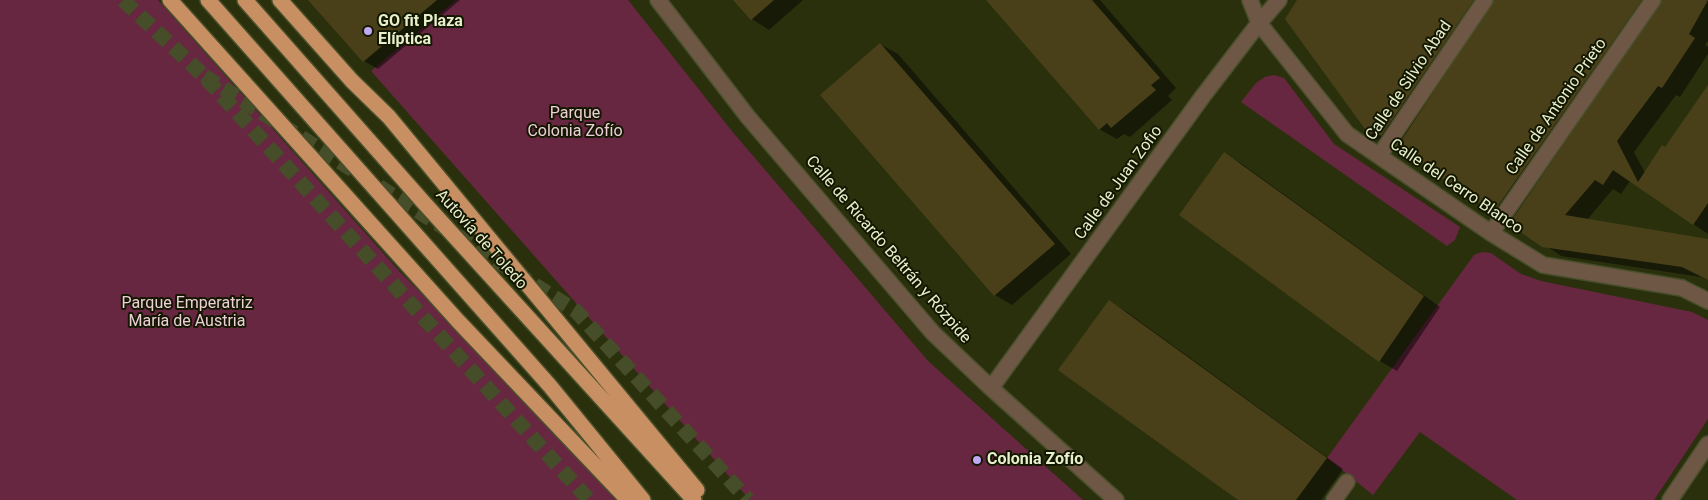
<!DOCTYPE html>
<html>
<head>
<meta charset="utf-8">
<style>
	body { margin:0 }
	canvas { display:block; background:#2a300c }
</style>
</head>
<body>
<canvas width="1708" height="500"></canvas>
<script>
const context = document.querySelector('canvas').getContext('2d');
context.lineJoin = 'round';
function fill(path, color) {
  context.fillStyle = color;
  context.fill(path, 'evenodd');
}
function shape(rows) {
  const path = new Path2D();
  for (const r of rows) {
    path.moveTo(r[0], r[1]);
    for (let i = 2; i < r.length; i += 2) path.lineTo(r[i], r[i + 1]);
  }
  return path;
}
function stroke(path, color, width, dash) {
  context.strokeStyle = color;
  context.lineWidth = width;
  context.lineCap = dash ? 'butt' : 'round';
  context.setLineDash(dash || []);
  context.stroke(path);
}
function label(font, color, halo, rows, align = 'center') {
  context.font = font + ' Roboto,sans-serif';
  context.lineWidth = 4;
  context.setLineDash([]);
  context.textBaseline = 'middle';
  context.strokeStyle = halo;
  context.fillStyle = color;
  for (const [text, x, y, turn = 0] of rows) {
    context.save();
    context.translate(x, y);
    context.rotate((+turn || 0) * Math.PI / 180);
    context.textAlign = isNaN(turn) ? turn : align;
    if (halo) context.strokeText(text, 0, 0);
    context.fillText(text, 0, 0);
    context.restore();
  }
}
fill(shape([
	[0,0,158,0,400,272,541,413,619,500,0,500],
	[456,0,628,0,731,130,928,361,1083,500,750,500,371,71],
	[1274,75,1284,78,1334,144,1460,227,1455,240,1447,246,1241,102,1256,83,1265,77],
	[1482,252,1491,253,1521,274,1541,281,1692,312,1708,320,1708,419,1654,500,1517,500,1420,432,1373,495,1327,458,1474,255]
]), '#672741');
fill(shape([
	[310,0,460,0,378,69,364,61],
	[735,0,803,0,769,30,752,19],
	[988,0,1100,0,1176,88,1168,96,1172,100,1130,137,1124,134,1117,139,1099,129],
	[1299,0,1708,0,1708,41,1705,45,1708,47,1708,54,1680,97,1676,95,1634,152,1645,173,1708,96,1708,234,1630,181,1621,194,1613,189,1587,220,1708,240,1708,280,1701,277,1561,256,1399,145,1392,141,1389,145,1371,136,1287,19],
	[880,44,898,54,1071,254,1012,305,995,295,822,96],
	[1225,154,1242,164,1440,307,1397,371,1380,361,1181,215],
	[1109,302,1127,312,1343,469,1321,500,1240,500]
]), '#0007');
fill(shape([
	[308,0,437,0,363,62],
	[733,0,774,0,751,20],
	[986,0,1092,0,1160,78,1151,85,1156,90,1111,128,1107,123,1099,130],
	[1297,0,1474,0,1381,136,1374,131,1370,136,1285,19],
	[1494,0,1642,0,1493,213,1397,147],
	[1662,0,1708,0,1689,34,1695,38,1672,73,1662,88,1658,86,1617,141,1638,182,1662,145,1665,147,1708,85,1708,203,1693,225,1613,170,1603,185,1595,180,1565,215,1708,239,1708,280,1682,267,1542,247,1509,224],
	[880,43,1055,244,994,296,820,95],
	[1224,152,1424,296,1379,362,1179,215],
	[1109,300,1327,458,1296,500,1238,500,1058,370]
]), '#494019');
stroke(shape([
	[123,0,204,76,589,500],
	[204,76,576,311,748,500]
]), '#464d29', 15, [15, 8]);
const minor = shape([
	[658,0,748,117,933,333,991,388,1116,500],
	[1250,0,1259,23,1347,134,1491,233,1543,265,1682,288,1708,301],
	[1379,156,1485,0],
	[1491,233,1653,0],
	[991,388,1203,96,1259,23,1279,0],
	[1334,500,1347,482],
	[1670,500,1708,444]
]);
const highway = shape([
	[170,0,458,321,628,500],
	[208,0,550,386,643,500],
	[245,0,425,204,694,500],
	[280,0,352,81,389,117,697,490]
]);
stroke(minor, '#484f2b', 18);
stroke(highway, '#484f2b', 18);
stroke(minor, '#6e5745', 15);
stroke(highway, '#c88f63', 15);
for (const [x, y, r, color] of [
	[368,31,5,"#bfa8f4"],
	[977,460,5,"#bfa8f4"]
]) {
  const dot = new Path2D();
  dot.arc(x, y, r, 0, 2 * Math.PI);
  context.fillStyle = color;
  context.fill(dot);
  stroke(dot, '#131700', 2);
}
label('bold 16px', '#e7efcd', '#131700', [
	["GO fit Plaza",378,22],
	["Elíptica",378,40],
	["Colonia Zofío",987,460]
], 'left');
label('16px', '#e7efcd', '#131700', [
	["Calle de Silvio Abad",1409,81,-56],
	["Calle de Antonio Prieto",1557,107,-55],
	["Calle de Juan Zofio",1119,183,-54],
	["Calle del Cerro Blanco",1456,187,34],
	["Autovía de Toledo",481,240,48],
	["Calle de Ricardo Beltrán y Rózpide",888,250,49]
]);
label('16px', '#edcfd8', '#131700', [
	["Parque",575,114],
	["Colonia Zofío",575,132],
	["Parque Emperatriz",187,304],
	["María de Austria",187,322]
]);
</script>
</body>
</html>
